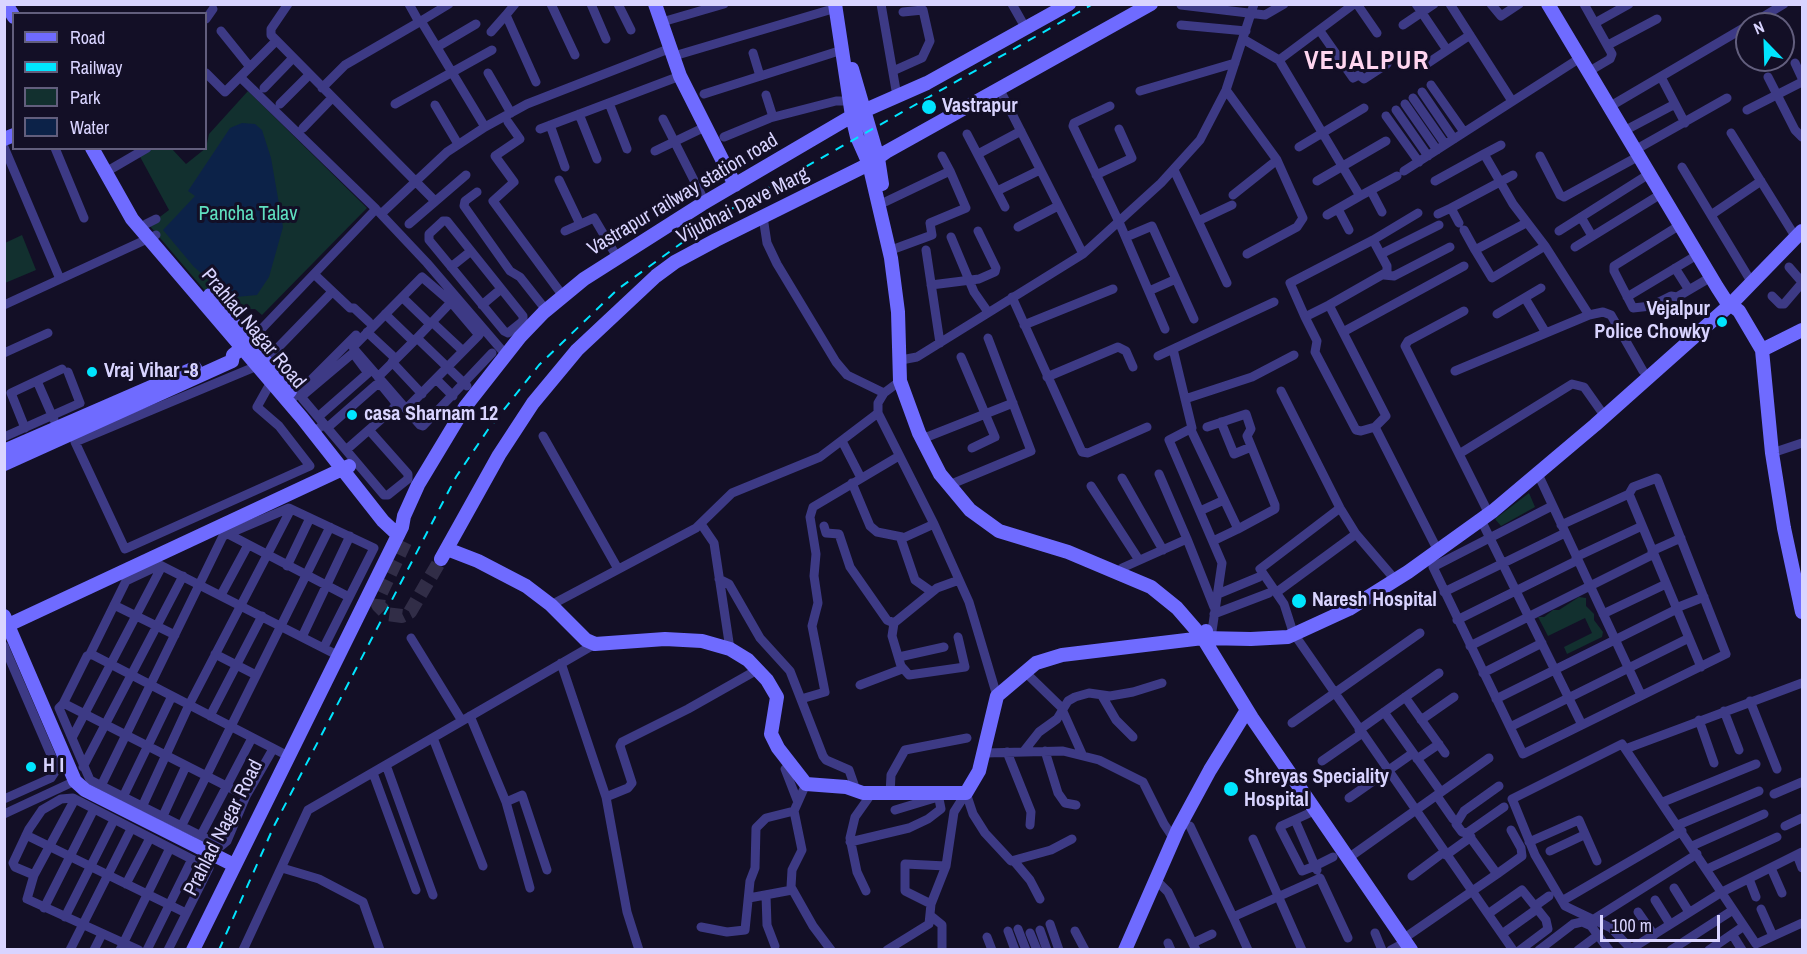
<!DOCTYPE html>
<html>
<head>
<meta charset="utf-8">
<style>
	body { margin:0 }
	#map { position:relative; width:1807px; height:954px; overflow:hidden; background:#130f26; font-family:"Archivo Narrow",sans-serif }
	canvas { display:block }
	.frame { position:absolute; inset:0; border:6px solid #d9d4ff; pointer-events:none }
	.legend { position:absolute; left:12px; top:12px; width:195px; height:138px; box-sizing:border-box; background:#130f26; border:2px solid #625e7d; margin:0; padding:8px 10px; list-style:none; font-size:18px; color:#d9d4ff }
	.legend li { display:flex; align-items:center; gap:12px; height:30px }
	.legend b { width:30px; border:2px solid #625e7d }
	.north { position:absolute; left:1735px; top:12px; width:60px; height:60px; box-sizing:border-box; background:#130f26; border:2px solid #625e7d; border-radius:50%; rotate:337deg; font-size:16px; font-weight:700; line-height:24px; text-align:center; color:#d9d4ff }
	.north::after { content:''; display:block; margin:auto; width:21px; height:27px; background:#00e5ff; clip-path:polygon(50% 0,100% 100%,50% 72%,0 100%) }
	.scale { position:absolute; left:1600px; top:915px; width:120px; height:27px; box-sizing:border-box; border:3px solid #d9d4ff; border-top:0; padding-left:8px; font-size:18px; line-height:21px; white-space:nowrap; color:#d9d4ff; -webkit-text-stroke:4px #130f26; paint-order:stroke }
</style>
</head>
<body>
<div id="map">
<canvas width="1807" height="954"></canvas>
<div class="frame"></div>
<ul class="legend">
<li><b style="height:8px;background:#6f6bff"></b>Road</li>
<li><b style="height:8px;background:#00e5ff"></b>Railway</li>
<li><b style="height:16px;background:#12302f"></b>Park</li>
<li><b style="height:16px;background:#0c2248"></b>Water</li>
</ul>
<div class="north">N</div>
<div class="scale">100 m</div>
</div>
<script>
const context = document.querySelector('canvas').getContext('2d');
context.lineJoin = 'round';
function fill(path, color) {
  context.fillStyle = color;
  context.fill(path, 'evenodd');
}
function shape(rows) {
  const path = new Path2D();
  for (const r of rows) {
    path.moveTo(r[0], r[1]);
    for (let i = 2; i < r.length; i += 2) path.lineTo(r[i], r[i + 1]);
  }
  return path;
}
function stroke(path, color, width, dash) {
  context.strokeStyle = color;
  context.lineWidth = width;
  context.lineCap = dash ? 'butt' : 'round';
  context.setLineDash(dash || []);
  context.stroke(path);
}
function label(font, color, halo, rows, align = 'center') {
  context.font = font + ' "Archivo Narrow",sans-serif';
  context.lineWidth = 6;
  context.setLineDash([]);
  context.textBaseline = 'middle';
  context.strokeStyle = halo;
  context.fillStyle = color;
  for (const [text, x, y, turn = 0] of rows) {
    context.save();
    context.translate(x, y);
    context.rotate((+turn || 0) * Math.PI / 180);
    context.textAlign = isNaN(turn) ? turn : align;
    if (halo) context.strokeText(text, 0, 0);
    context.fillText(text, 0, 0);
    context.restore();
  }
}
fill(shape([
	[248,91,367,208,262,315,255,309,244,309,236,311,229,319,149,225,169,210,138,153,144,149,172,149,186,164,206,148,209,134],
	[22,235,36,270,5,283,5,243],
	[1529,493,1535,507,1501,526,1495,519],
	[1579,597,1586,598,1586,606,1594,614,1594,620,1603,632,1602,637,1567,654,1564,647,1592,633,1585,618,1548,636,1538,617,1544,617,1553,610,1559,610]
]), '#12302f');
fill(shape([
	[242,123,255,124,262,130,271,158,283,227,269,277,257,295,236,297,216,286,194,267,163,230,195,196,188,191,230,128]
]), '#0c2248');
stroke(shape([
	[405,542,379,597,378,605,387,614,402,616,410,612,441,559]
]), '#312d47', 14, [14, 7]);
stroke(shape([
	[288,4,271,29,271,35,434,200],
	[409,4,419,22],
	[515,4,506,15,536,82],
	[551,4,575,55],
	[591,4,606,39],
	[618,4,631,30],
	[881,4,897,96],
	[1012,4,1025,27],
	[1357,4,1377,33],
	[1416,4,1447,50],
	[1450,4,1512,101],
	[1491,4,1501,16,1519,4],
	[1584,4,1612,54,1610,59,1588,72],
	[1181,5,1265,15,1284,4],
	[206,19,213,9],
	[421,21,449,4],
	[662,22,724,4],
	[1595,23,1629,4],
	[1751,24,1784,4],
	[1181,25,1246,31],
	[1403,25,1434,4],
	[221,31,250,67],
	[1320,31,1353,78,1359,75,1364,79,1387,64],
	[491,32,506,15],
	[1243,39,1279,60,1360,196,1397,176],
	[1608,45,1657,19],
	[437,47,476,24],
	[753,53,760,76],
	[674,56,836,8],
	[1279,60,1354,4],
	[1428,63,1470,35],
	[1795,63,1802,78],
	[893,71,922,58,930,41,923,10,903,12],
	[206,73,225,92,276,41],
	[488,73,511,113],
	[240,77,376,209,250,341],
	[1661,77,1685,123],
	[1768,77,1795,130,1802,137],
	[1431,85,1464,132],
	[264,88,293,58],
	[322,88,345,65,421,21,485,127,447,152,381,214],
	[999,88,1083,254],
	[1226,90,1277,160,1303,218,1297,227,1247,254],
	[1140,91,1235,63],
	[1422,92,1454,139],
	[704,94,842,50],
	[766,95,773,117],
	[1413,98,1445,144],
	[609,103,627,149],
	[280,104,309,75],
	[395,104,492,50],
	[1405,104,1437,150],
	[435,105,458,144],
	[1110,106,1074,123,1073,126,1119,222,1165,329],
	[1609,107,1747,26],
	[1396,110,1428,156],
	[1747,110,1802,82],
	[579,114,597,159],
	[1386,116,1419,162],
	[663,119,705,202],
	[508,122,520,139,495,156,514,182,493,201,563,296],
	[550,125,565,167],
	[485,127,527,104,671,48],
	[303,128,332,98],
	[540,129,680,76],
	[1624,131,1675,104],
	[1731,133,1793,233],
	[967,134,1005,207],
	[724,137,770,118,836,101,850,101],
	[4,147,60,279],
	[1299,147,1364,108],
	[55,148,84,218],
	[1635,150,1727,98],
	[655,151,707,126],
	[978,154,1021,131],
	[1484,154,1501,145],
	[1540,156,1560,195,1564,197,1639,156],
	[1682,167,1749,278],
	[111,169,147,148],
	[1174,170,1198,221,1232,205],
	[1404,171,1580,58],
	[1096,175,1132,158,1119,129],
	[559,180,580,224],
	[1317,181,1386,141],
	[1435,181,1484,154,1513,204,1545,246,1589,315],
	[997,191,1040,170],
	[1371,191,1382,212],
	[477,192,465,201,464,206,510,271,520,277,546,310],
	[1233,195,1277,160],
	[679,199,699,190],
	[885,202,950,171,942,156],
	[1338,209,1349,230],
	[378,211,427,263,506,355],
	[1438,214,1451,208],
	[1327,215,1360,196],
	[1711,215,1761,181],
	[763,217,767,243,777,264,836,362,847,375,884,393],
	[1581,217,1592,236],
	[443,221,447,221,523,316,523,321,508,333,504,331,429,240,429,234,443,221],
	[1198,221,1227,283],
	[1459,223,1451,208,1513,175],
	[146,224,156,219],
	[409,224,466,175],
	[1680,225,1614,266,1614,271,1633,308,1651,306,1671,296,1677,297,1711,277],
	[1018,227,1058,206],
	[1464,230,1475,250,1526,223],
	[565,231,594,218,617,257],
	[1559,231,1649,174],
	[951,237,974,292,988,312],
	[1126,237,1152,226,1194,319],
	[1373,240,1418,213],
	[1575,247,1661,194],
	[894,249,932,235,930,223,966,208,950,171],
	[926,250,940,343],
	[1475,250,1492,278,1545,246],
	[1381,254,1439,225],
	[451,267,471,251],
	[1789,267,1802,282],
	[1675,268,1689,290],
	[314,274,350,308,354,308,369,322],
	[1384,275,1394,276,1450,247],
	[931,285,979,279,995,272,996,268,978,231],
	[1149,291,1176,279],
	[1772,296,1780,304,1784,304,1802,283],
	[402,297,430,324],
	[1012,297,1082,452,1088,453,1147,427],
	[1627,297,1697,255],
	[455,298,417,338,467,386],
	[1525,298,1546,333],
	[4,305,156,235],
	[482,305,501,289],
	[1329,305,1305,317,1290,283,1373,240,1387,266,1387,272,1329,305,1386,416,1375,427,1435,545],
	[1464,311,1408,341,1405,346,1487,510],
	[385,314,413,341],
	[1497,314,1541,288],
	[1305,317,1317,341,1315,352,1356,430,1361,431,1375,427],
	[432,322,463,351],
	[1024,325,1113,289],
	[367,332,396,359],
	[1343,332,1464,266],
	[4,353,48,333],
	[1158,356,1173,349],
	[961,357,995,437,972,448],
	[266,360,332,292],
	[901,360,917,357,1083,254,1161,183,1200,140,1226,90,1254,4],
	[392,362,422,394],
	[257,366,75,442,125,549,310,466,279,426,257,407,271,382],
	[1455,371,1589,315,1603,312,1611,315,1643,371],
	[378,377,417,338],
	[1047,377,1118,347,1126,351,1133,367],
	[436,379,453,396],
	[37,381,54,420],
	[900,381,884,393,878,403,878,413,934,524,969,602,997,696],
	[1281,391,1340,508,1356,534,1392,576],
	[294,397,356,335],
	[1185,399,1252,377,1294,355],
	[406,409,479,335,451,302,422,277,353,347,354,349,420,425,423,426,492,353],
	[318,417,368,373,353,353,302,396,302,398,324,424,319,428],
	[1221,422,1234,454,1251,447],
	[324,424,384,495,388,495,408,479,408,474,369,430],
	[1207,427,1246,414,1251,429,1247,436,1275,505,1275,509,1238,529],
	[25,428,11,393,62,369],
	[327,428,376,385,382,386,395,402,395,407,346,450],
	[1191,430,1238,529,1213,541],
	[543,436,618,569],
	[4,437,80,403,68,372],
	[927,437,1013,403],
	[842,441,861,478],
	[1772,453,1802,443],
	[1459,454,1572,384,1584,387,1601,411],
	[1159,474,1187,539],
	[1538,474,1641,695],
	[1122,478,1163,550],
	[852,483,870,526,877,532,902,537],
	[954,483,1031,451,988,338],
	[1091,486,1139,560],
	[1629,494,1701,667],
	[1552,506,1433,567,1523,754,1726,654,1657,478,1633,487,1629,494,1561,525],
	[1200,511,1224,500],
	[1481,520,1582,725],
	[701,524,714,543,730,649],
	[824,526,826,533,839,534,850,567,887,620,894,623,937,588,959,580],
	[230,535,349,597],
	[1652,551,1681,538],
	[1576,557,1642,526],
	[287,566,310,518],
	[1122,568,1187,539,1214,607],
	[719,579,729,584,760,638,790,671,823,756,826,760,849,770,856,790],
	[932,592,915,580,901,539,934,524],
	[1277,592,1356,534],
	[1444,592,1565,533],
	[1218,594,1259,577],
	[221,595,248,545],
	[114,605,175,635],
	[551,605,696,528,732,493,820,457,878,413],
	[1676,608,1704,597],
	[1214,614,1269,593],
	[1603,614,1666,584],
	[1457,620,1578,560],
	[894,623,892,636,901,666,909,675,965,667,958,637],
	[1292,629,1284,604,1260,569,1340,508],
	[1212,631,1222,563,1169,440,1192,428,1173,349,1274,302],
	[1292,631,1513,950],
	[302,637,350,536],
	[411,638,462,721],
	[4,646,57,769,51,778,4,799],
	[1470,646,1654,554],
	[90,654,126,581,160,565,339,656],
	[215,654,256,675],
	[899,657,944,647],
	[561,663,606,797,627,912,639,950],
	[1025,672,1061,707,1082,754],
	[1483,673,1542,643],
	[860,685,902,669],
	[1102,696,1116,720,1133,737],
	[1405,697,1445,753],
	[801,699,825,692,812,626,818,603,814,576,816,554,810,517,813,507,899,456],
	[1496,699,1677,609],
	[1750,701,1777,769],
	[63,704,87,656,91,654,290,757],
	[1724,711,1739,750],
	[1384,712,1441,792],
	[210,716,262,616],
	[470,716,506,802,530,888],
	[1421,720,1454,697],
	[1699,720,1714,763],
	[1292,723,1420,633],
	[1510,727,1689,638],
	[1359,730,1439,673],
	[72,738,162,566],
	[433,738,483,866],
	[1628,748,1802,683],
	[1024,751,1039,732,1057,719,1068,701,1075,697,1089,693,1110,696,1133,692,1162,683],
	[1045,751,1058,793,1065,803,1076,805],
	[1007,752,1031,812,1030,825],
	[985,753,1063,751,1099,760,1143,782,1164,824,1174,839],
	[1417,759,1439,744],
	[1322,761,1361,734],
	[386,765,433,895],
	[83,767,183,576],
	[785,769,797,800],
	[373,773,416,890],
	[806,784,794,811,802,850,792,870,791,887,813,926,831,950],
	[101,786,223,536,289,508,374,548,324,647],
	[1499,786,1464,811,1456,824,1462,832,1467,833,1504,807],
	[966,793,973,814,985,833,1011,861,1051,850,1072,839],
	[890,794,891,775,905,750,967,738],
	[1774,794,1802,782],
	[246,796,67,705,63,704,59,708,90,780,221,846,227,841,246,796,273,749],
	[1437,796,1453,819],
	[123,797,172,696],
	[606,797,628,788,632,783,620,746,622,742,688,709,757,670],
	[1349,798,1413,753],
	[506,802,522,795,547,870],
	[1663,802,1756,764],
	[142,807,189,705,291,509],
	[895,810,938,797],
	[4,814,75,781],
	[162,818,186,766],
	[1295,820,1315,866,1302,871,1280,828,1281,826,1314,811],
	[1678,825,1759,791],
	[1190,826,1233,917,1320,878,1348,938],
	[1785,826,1802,818],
	[181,827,330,527],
	[26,835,186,913],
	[200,837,252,738],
	[1253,839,1302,950],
	[850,842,909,828,928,819,941,809,938,794],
	[1529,842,1579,820,1597,861],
	[1692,846,1764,814],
	[1550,851,1584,835],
	[1446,855,1471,837],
	[1797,855,1802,868],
	[1347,859,1489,758],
	[1014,861,1030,880,1040,899],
	[282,868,319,879,363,902,380,950],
	[1771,868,1782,893],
	[1707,869,1777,837],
	[1317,870,1315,866,1333,857],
	[1497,874,1522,856,1521,848,1511,830],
	[34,875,75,799],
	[1412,876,1444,852],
	[1749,879,1756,897],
	[126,884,150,838],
	[1160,884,1168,892,1196,950],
	[1674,888,1689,912],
	[866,891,857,872,850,838,855,817,872,793],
	[766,895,767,925,775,946],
	[749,898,792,890],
	[1655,900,1670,924],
	[1562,901,1682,831],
	[931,904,905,891,905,864,946,866],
	[1535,906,1549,896],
	[44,908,94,809],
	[1761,909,1773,936],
	[1638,912,1654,935],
	[1488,914,1522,890,1546,920,1548,929,1520,950],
	[931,916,942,925,942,950],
	[65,917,114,820],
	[1233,917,1248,950],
	[1594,919,1697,854],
	[1050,924,1059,950],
	[701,927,727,932,745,930,750,881,755,868,756,828,766,818,794,811],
	[1018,929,1026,950],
	[1040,930,1047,950],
	[1008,931,1015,950],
	[1075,931,1085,950],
	[1030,933,1037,950],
	[1375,933,1382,950],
	[1502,934,1537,909],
	[1732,934,1742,950],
	[987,937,992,950],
	[1403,939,1497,874,1467,833],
	[1168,943,1171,950],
	[1193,943,1212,934],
	[1631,949,1722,892,1802,852],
	[70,950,131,829],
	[94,950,102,934],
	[120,950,170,848],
	[139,950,27,899,34,875,15,867,13,863,29,829,42,810,61,799,73,798,209,868,168,950],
	[147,950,192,859],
	[243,950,308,810,595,644],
	[887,950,929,924,931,904,946,866,954,812,966,793],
	[1391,950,1406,942],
	[1539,950,1573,924,1582,922,1591,926,1609,950],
	[1578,950,1598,935],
	[1632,950,1611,928,1565,906,1535,855,1513,801,1512,799,1622,744,1756,944,1802,923],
	[1671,950,1733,910],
	[1709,950,1744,926]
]), '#3d3a85', 9);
stroke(shape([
	[6,4,14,17],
	[655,4,680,76,735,185],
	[835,4,852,116,857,137,869,164,891,258,898,312,900,381,919,433,940,474,970,510,999,531,1068,552,1151,587,1177,608,1203,638,1251,639,1288,637,1349,609,1408,572,1493,511,1595,425,1731,304,1802,231],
	[1548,4,1717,287,1726,301,1739,311,1762,350,1772,453,1784,528,1802,612],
	[852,69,878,158,882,184],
	[4,139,14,135],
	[92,148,132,219,302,418,383,521,398,535],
	[210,295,290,391],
	[1762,350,1802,330],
	[4,451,195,368],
	[4,464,232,361,233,355,247,344],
	[447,549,478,561,526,586,551,605,586,640,595,644,665,639,702,641,730,649,748,660,767,680,777,697,771,734,778,748,806,784,846,787,863,793,966,793,979,771,997,696,1036,663,1062,655,1203,638],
	[441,559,499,455,533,403,577,350,656,276,675,262,716,240,869,164,886,152,1151,4],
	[4,616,75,781,85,790,228,862],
	[4,627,349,466],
	[1206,631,1203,638,1252,718,1411,950],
	[193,950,402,527,404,516,418,485,465,407,520,337,544,312,584,279,702,204,852,116,927,83,1069,4],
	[1125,950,1178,829,1210,770,1247,710]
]), '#6f6bff', 14);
stroke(shape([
	[219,950,274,826,456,477,487,431,539,365,618,289,719,216,1093,4]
]), '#00e5ff', 2, [9, 8]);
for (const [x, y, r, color] of [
	[929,107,8,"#00e5ff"],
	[1722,322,6,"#00e5ff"],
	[92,372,6,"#00e5ff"],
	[352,415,6,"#00e5ff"],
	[1299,601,8,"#00e5ff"],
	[31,767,6,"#00e5ff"],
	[1231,789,8,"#00e5ff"]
]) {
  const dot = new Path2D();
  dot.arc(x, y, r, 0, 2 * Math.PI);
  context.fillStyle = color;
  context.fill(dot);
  stroke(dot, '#130f26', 2);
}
label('bold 20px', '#d9d4ff', '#130f26', [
	["Vastrapur",942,107],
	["Vejalpur",1710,310,"right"],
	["Police Chowky",1710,333,"right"],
	["Vraj Vihar -8",104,372],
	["casa Sharnam 12",364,415],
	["Naresh Hospital",1312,601],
	["H I",43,767],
	["Shreyas Speciality",1244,778],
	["Hospital",1244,801]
], 'left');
label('20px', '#d9d4ff', '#130f26', [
	["Vastrapur railway station road",683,195,-31],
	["Vijubhai Dave Marg",743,206,-27],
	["Prahlad Nagar Road",253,329,50],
	["Prahlad Nagar Road",224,828,-63]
]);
label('20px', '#5fe0c0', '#130f26', [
	["Pancha Talav",248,215]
]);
context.letterSpacing = '1.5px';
label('bold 26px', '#ffd6f0', '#130f26', [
	["VEJALPUR",1367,62]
]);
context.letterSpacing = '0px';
</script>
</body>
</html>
